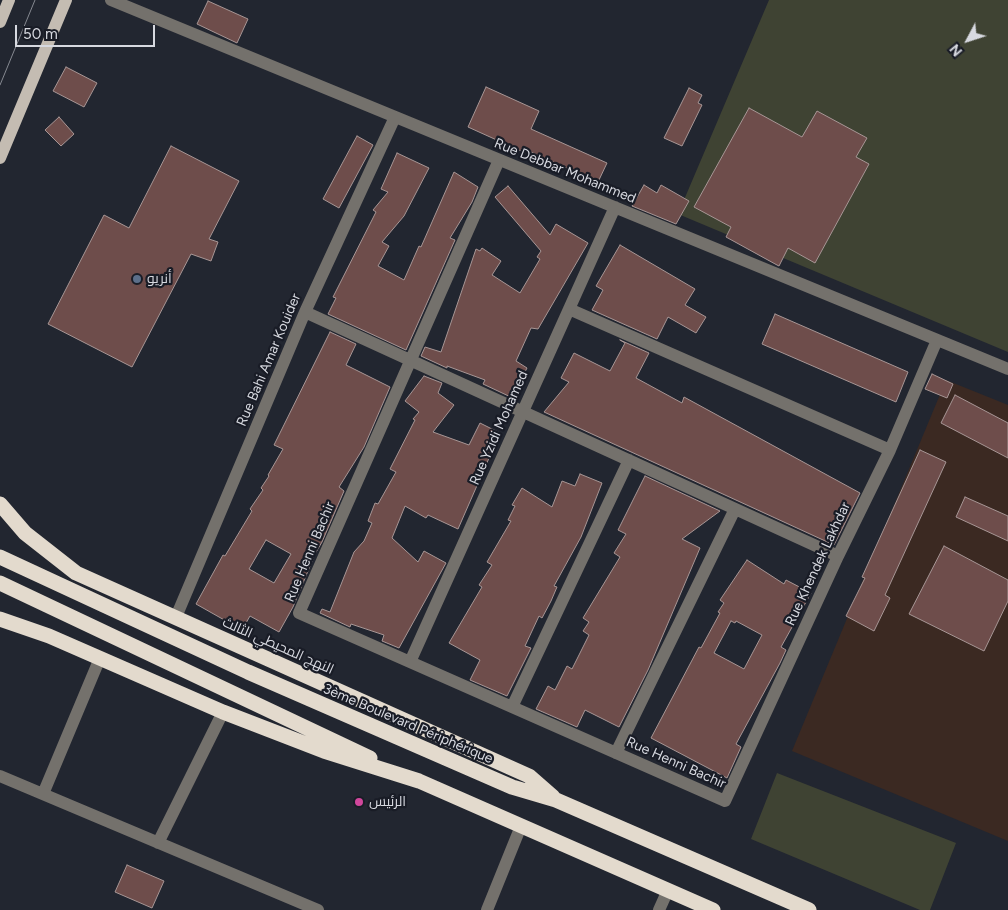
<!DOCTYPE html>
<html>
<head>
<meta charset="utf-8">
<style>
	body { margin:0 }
	#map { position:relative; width:1008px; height:910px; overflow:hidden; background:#222630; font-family:Figtree,sans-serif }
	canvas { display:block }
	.north { position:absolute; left:943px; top:15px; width:50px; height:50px; -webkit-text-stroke:4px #191c26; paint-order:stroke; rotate:230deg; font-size:14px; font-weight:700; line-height:20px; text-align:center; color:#d7d9e0 }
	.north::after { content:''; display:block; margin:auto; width:18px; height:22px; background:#d7d9e0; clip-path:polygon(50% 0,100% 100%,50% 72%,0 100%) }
	.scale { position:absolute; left:15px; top:25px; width:140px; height:22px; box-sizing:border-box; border:2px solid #d7d9e0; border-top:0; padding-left:6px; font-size:15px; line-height:18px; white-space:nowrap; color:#d7d9e0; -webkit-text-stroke:4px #191c26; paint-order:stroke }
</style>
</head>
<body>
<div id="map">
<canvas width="1008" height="910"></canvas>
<div class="north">N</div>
<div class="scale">50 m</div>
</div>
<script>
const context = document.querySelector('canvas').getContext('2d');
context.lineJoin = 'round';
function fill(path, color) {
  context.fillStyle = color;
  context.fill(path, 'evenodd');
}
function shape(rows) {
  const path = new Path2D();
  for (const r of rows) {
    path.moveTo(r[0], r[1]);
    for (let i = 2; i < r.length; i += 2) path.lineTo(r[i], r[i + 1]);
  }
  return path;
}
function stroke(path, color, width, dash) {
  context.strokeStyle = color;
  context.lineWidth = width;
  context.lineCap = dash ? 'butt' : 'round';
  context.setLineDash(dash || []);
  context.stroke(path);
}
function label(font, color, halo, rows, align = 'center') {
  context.font = font + ' Figtree,Cairo,sans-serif';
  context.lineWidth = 4.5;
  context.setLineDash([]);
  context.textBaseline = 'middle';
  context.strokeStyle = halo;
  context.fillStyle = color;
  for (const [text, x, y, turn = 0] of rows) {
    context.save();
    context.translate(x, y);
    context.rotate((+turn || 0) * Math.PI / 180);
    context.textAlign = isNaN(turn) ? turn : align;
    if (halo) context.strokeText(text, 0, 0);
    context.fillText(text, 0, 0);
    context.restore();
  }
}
fill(shape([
	[946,380,1008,405,1008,841,792,751]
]), '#3b2922');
fill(shape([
	[769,0,1008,0,1008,352,678,214],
	[777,773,956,843,930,910,920,910,751,839]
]), '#3f4333');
const building = shape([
	[208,1,248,19,237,43,197,24,208,1],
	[66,67,97,83,84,107,53,91,66,67],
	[486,87,539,111,531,129,607,163,598,182,522,148,521,151,468,127,486,87],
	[689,88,702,95,698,103,702,105,682,146,664,138,689,88],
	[749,108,802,137,817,111,867,138,856,157,869,164,815,263,788,248,779,266,777,265,726,237,731,227,694,207,749,108],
	[59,117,74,134,61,146,45,130,59,117],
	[357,136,373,145,339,208,323,199,357,136],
	[171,146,239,181,209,239,218,242,211,261,191,254,132,367,48,324,104,215,129,228,171,146],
	[397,153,429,168,404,216,382,242,389,246,378,266,404,280,419,246,421,247,454,172,478,187,472,202,450,238,455,240,406,350,328,314,336,298,333,297,376,212,373,210,388,192,381,189,397,153],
	[644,185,657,193,661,185,689,201,676,224,632,206,644,185],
	[508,186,550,235,556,224,588,243,538,329,531,328,516,361,527,368,516,389,519,390,515,399,483,384,485,380,447,366,447,368,421,356,425,347,441,352,476,249,480,251,482,248,501,261,492,275,520,293,540,259,537,257,541,251,495,197,508,186],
	[620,245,695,289,685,305,706,317,696,333,668,317,657,339,592,310,603,290,596,286,620,245],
	[775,314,908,372,896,402,762,344,775,314],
	[330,332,356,344,346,365,390,387,364,447,339,487,344,491,322,542,312,559,313,559,293,607,279,632,250,616,242,630,196,604,223,555,225,556,252,511,250,509,263,490,261,488,269,476,268,475,283,449,274,445,330,332],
	[266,540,291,554,274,583,249,569,266,540],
	[620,340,649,353,636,378,682,403,684,397,860,493,834,545,544,412,569,382,561,378,574,353,610,371,625,343,620,340],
	[932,374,953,384,947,398,925,389,932,374],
	[424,376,442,383,438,393,454,405,433,432,469,445,480,423,500,433,458,529,428,515,426,518,405,506,392,538,418,562,424,551,446,563,399,648,382,641,384,635,351,624,350,627,320,613,322,609,330,612,354,552,364,541,372,523,368,521,375,503,378,504,396,472,390,469,415,420,413,419,419,412,405,401,424,376],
	[955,395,1008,423,1008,458,941,423,955,395],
	[920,450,946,462,885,595,890,598,874,631,846,616,865,578,862,577,920,450],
	[580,474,602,483,581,537,554,586,557,587,551,601,542,618,539,616,525,646,531,648,507,696,470,680,480,660,449,643,482,587,479,585,492,565,487,562,511,521,508,520,515,506,512,505,522,488,552,507,562,481,575,486,580,474],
	[645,476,720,511,682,539,700,548,648,670,619,727,585,710,577,727,536,709,548,686,555,690,567,666,572,669,589,635,583,631,589,622,583,618,620,557,614,553,626,534,618,530,645,476],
	[965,497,1008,516,1008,541,956,517,965,497],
	[944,546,1008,580,1008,601,984,651,909,614,944,546],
	[747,560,784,584,786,580,811,593,781,647,786,650,780,663,736,744,741,747,727,778,651,738,699,647,701,648,720,613,718,612,724,603,720,600,747,560],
	[731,621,735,623,736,621,762,635,744,669,714,653,731,621],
	[127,865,164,881,152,908,115,892,127,865]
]);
fill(building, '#6e4d4b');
stroke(building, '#a79695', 1);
stroke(shape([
	[111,0,1008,369],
	[499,160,299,613,725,801,838,556,890,450,937,340],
	[569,309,890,450],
	[305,312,838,556],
	[176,617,305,312,395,117],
	[410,662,615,207],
	[512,707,629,460],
	[616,753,735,509],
	[0,776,318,910],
	[43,794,100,658],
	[158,843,223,712],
	[487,910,521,826],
	[659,910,668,890]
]), '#74716c', 12);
stroke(shape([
	[0,22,9,0],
	[0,158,66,0]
]), '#c4bcb2', 12);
stroke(shape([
	[0,504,25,533,76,573,529,776,553,797],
	[0,557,248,672,512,787,556,800,809,910],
	[0,583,370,758],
	[0,619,49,636,223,712,324,751,419,781,713,910]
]), '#e3dacd', 15);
stroke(shape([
	[0,85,35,0]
]), '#868991', 1);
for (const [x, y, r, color] of [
	[137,279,5,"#5c6f8a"],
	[359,802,5,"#d1479c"]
]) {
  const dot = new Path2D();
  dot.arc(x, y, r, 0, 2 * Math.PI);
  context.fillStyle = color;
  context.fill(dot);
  stroke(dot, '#191c26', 2);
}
label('14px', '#d7d9e0', '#191c26', [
	["Rue Debbar Mohammed",565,171,22],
	["Rue Bahi Amar Kouider",269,360,-67],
	["Rue Yzidi Mohamed",499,428,-66],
	["Rue Henni Bachir",310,552,-67],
	["Rue Khendek Lakhdar",818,564,-65],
	["النهج المحيطي الثالث",278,646,24],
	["3ème Boulevard Périphérique",408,724,23],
	["Rue Henni Bachir",676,763,24]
]);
label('14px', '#d7d9e0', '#191c26', [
	["أنريو",147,279],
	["الرئيس",369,802]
], 'left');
</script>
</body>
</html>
